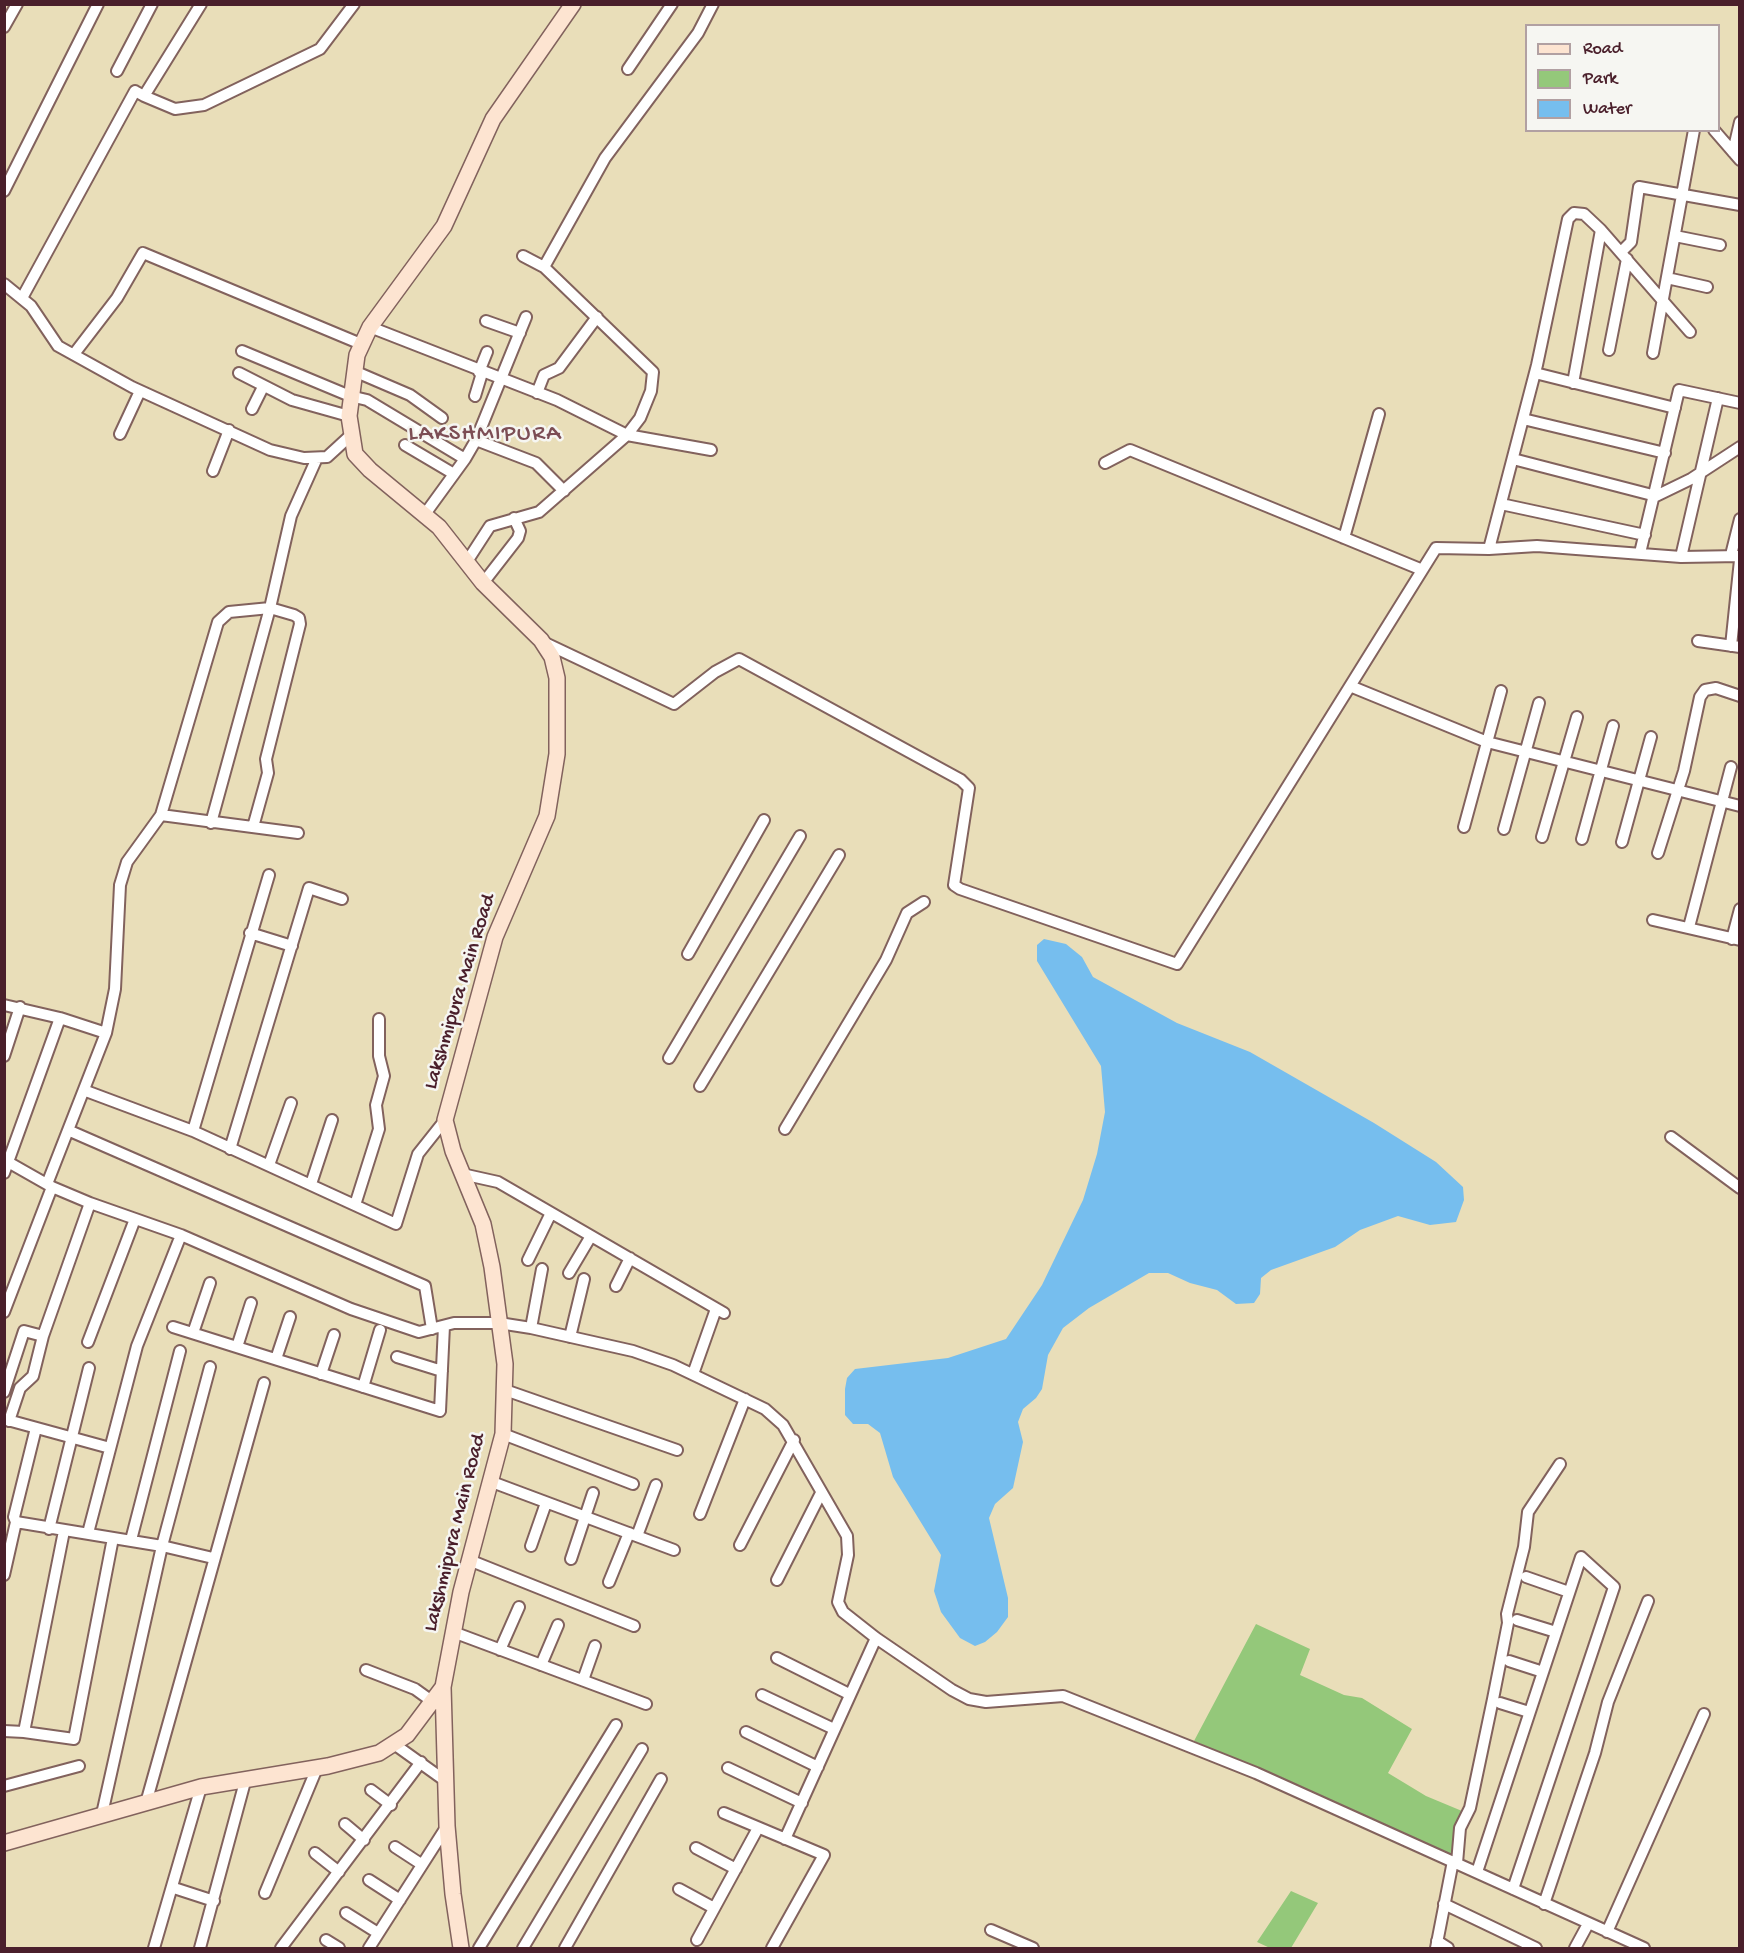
<!DOCTYPE html>
<html>
<head>
<meta charset="utf-8">
<style>
	body { margin:0 }
	#map { position:relative; width:1744px; height:1953px; overflow:hidden; background:#e9deb9; font-family:"Gochi Hand",sans-serif }
	canvas { display:block }
	.frame { position:absolute; inset:0; border:6px solid #4a1f2b; pointer-events:none }
	.legend { position:absolute; left:1525px; top:24px; width:195px; height:108px; box-sizing:border-box; background:#f6f6f2; border:2px solid #b1a0a2; margin:0; padding:8px 10px; list-style:none; font-size:18px; color:#4a1f2b }
	.legend li { display:flex; align-items:center; gap:12px; height:30px }
	.legend b { width:30px; border:2px solid #b1a0a2 }
</style>
</head>
<body>
<div id="map">
<canvas width="1744" height="1953"></canvas>
<div class="frame"></div>
<ul class="legend">
<li><b style="height:8px;background:#fde4d1"></b>Road</li>
<li><b style="height:16px;background:#94c87a"></b>Park</li>
<li><b style="height:16px;background:#76beee"></b>Water</li>
</ul>
</div>
<script>
const context = document.querySelector('canvas').getContext('2d');
context.lineJoin = 'round';
function fill(path, color) {
  context.fillStyle = color;
  context.fill(path, 'evenodd');
}
function shape(rows) {
  const path = new Path2D();
  for (const r of rows) {
    path.moveTo(r[0], r[1]);
    for (let i = 2; i < r.length; i += 2) path.lineTo(r[i], r[i + 1]);
  }
  return path;
}
function stroke(path, color, width, dash) {
  context.strokeStyle = color;
  context.lineWidth = width;
  context.lineCap = dash ? 'butt' : 'round';
  context.setLineDash(dash || []);
  context.stroke(path);
}
function label(font, color, halo, rows, align = 'center') {
  context.font = font + ' "Gochi Hand",sans-serif';
  context.lineWidth = 5;
  context.setLineDash([]);
  context.textBaseline = 'middle';
  context.strokeStyle = halo;
  context.fillStyle = color;
  for (const [text, x, y, turn = 0] of rows) {
    context.save();
    context.translate(x, y);
    context.rotate((+turn || 0) * Math.PI / 180);
    context.textAlign = isNaN(turn) ? turn : align;
    if (halo) context.strokeText(text, 0, 0);
    context.fillText(text, 0, 0);
    context.restore();
  }
}
fill(shape([
	[1256,1624,1310,1649,1300,1675,1344,1695,1362,1698,1412,1729,1388,1773,1426,1796,1462,1811,1452,1855,1194,1741],
	[1291,1891,1318,1903,1291,1948,1270,1948,1257,1942]
]), '#94c87a');
fill(shape([
	[1044,939,1066,944,1082,957,1093,977,1177,1023,1250,1052,1374,1123,1436,1162,1463,1187,1464,1200,1456,1222,1430,1225,1398,1216,1360,1230,1335,1247,1271,1270,1261,1278,1260,1294,1254,1303,1236,1304,1217,1290,1190,1283,1168,1273,1149,1273,1089,1308,1063,1328,1048,1355,1042,1389,1036,1398,1023,1409,1018,1422,1023,1442,1013,1488,995,1504,989,1518,1008,1598,1008,1617,997,1632,985,1642,975,1646,960,1638,941,1612,934,1591,941,1555,893,1477,880,1433,868,1424,853,1424,845,1415,845,1389,847,1378,855,1369,948,1358,1006,1339,1042,1285,1083,1200,1097,1154,1105,1112,1101,1066,1037,961,1037,945]
]), '#76beee');
const street = shape([
	[4,27,17,4],
	[628,69,672,4],
	[117,71,152,4],
	[144,96,175,109,204,105,320,49,354,4],
	[1714,130,1740,160],
	[1733,152,1740,122],
	[4,191,98,4],
	[1675,236,1720,245],
	[1621,252,1631,242,1639,187,1740,205],
	[544,267,605,158,698,33,713,4],
	[1667,278,1707,287],
	[4,284,31,306,58,346,132,387,270,450,304,458,327,457,351,435],
	[22,298,135,91,144,96,201,4],
	[486,321,520,333],
	[370,327,557,400,627,435,711,450],
	[1609,350,1627,259],
	[242,351,350,396,367,400,465,459],
	[1653,353,1694,130],
	[74,354,117,298,143,253,361,344],
	[354,371,410,395,442,418],
	[479,372,487,352],
	[239,373,292,400,349,416],
	[1535,373,1675,408],
	[1573,383,1601,230],
	[537,393,544,375,559,368,597,317],
	[475,396,482,373],
	[252,409,263,387],
	[1523,419,1665,453],
	[120,434,140,391],
	[476,440,536,463,564,491],
	[405,445,454,474],
	[1513,459,1656,496,1691,479,1740,447],
	[1105,463,1130,450,1420,569],
	[213,471,229,430],
	[1501,504,1645,535],
	[425,514,465,459,476,440,526,317],
	[1344,538,1379,414],
	[1489,549,1537,365,1568,219,1574,213,1584,214,1601,230,1690,332],
	[1640,553,1679,390,1740,403],
	[1731,555,1740,519],
	[1681,557,1718,398],
	[466,563,490,526,539,512,627,435,640,418,651,391,653,372,544,267,523,256],
	[483,583,518,538,520,531,514,518],
	[541,641,674,704,715,672,739,659,961,780,969,788,954,885,960,889,1177,964,1436,548,1489,549,1537,546,1681,557,1740,556],
	[1698,641,1740,647],
	[1731,646,1740,560],
	[1350,686,1487,742,1740,806],
	[161,815,298,833],
	[211,823,270,608,294,615,299,618,300,624,266,759,268,773,253,827],
	[1464,827,1501,691],
	[1504,829,1539,703],
	[1542,837,1577,717],
	[1582,839,1613,726],
	[1622,842,1651,737],
	[1658,853,1684,771,1700,697,1705,690,1716,688,1740,696],
	[1653,920,1740,940],
	[1689,927,1731,767],
	[250,933,292,946],
	[1732,939,1740,909],
	[688,954,764,820],
	[4,1005,60,1018,106,1033,115,989,120,885,127,862,161,815,218,622,229,612,270,608,291,516,317,458],
	[4,1056,20,1007],
	[669,1058,800,836],
	[700,1086,839,855],
	[86,1091,193,1131,396,1224,418,1154,445,1120],
	[785,1129,886,960,907,913,924,902],
	[70,1131,425,1286,432,1329],
	[193,1131,269,875],
	[1671,1137,1740,1188],
	[230,1149,309,888,342,899],
	[8,1162,52,1187,90,1203,181,1235,351,1309,419,1332,454,1323,499,1323,531,1328,633,1351,673,1365,740,1397,765,1409,783,1425,847,1536,848,1555,838,1602,843,1612,876,1638,952,1690,969,1699,986,1702,1063,1696,1256,1773,1644,1948],
	[269,1165,291,1103],
	[4,1173,60,1018],
	[462,1174,498,1182,724,1313],
	[47,1184,106,1033],
	[311,1184,332,1120],
	[355,1205,379,1129,376,1105,384,1076,379,1056,379,1019],
	[528,1260,551,1213],
	[569,1273,591,1236],
	[616,1286,630,1258],
	[4,1312,52,1187],
	[173,1327,440,1411,444,1326],
	[531,1328,542,1269],
	[193,1333,210,1283],
	[570,1337,584,1279],
	[88,1342,135,1219],
	[237,1347,251,1303],
	[397,1357,442,1371],
	[276,1359,290,1317],
	[321,1374,334,1335],
	[693,1374,716,1309],
	[363,1387,380,1330],
	[505,1390,677,1450],
	[4,1392,24,1331,43,1336,90,1203],
	[4,1419,110,1448],
	[9,1421,20,1388,33,1376,43,1336],
	[36,1428,14,1517,16,1522,162,1546,213,1558],
	[503,1434,633,1484],
	[492,1482,674,1550],
	[700,1514,745,1399],
	[49,1529,89,1368],
	[64,1531,24,1732,74,1739,113,1538],
	[88,1533,137,1346,181,1235],
	[637,1536,656,1485],
	[131,1540,180,1351],
	[740,1545,794,1440],
	[531,1546,546,1503],
	[571,1559,593,1493],
	[469,1560,634,1626],
	[4,1575,16,1522],
	[1526,1577,1569,1592],
	[777,1580,821,1493],
	[609,1582,629,1533],
	[1517,1620,1556,1632],
	[453,1632,646,1704],
	[500,1650,519,1607],
	[777,1658,849,1694],
	[1509,1661,1543,1672],
	[541,1665,558,1625],
	[366,1670,415,1689,433,1702],
	[583,1680,595,1646],
	[762,1695,834,1729],
	[1500,1703,1529,1712],
	[4,1731,24,1732],
	[746,1732,818,1767],
	[394,1744,447,1782],
	[728,1768,802,1803],
	[4,1786,79,1766],
	[371,1790,391,1805],
	[146,1803,264,1383],
	[724,1813,824,1855,772,1948],
	[102,1814,162,1546,210,1367],
	[345,1824,364,1840],
	[785,1839,876,1638],
	[395,1847,421,1864],
	[696,1848,736,1869],
	[315,1853,339,1872],
	[1457,1863,1460,1828,1470,1808,1493,1699,1508,1623,1507,1614,1524,1547,1528,1512,1560,1464],
	[1477,1872,1581,1557,1614,1587,1513,1889],
	[369,1880,400,1900],
	[174,1888,214,1901],
	[679,1889,714,1908],
	[265,1893,317,1768],
	[1444,1904,1536,1948],
	[1544,1904,1595,1753,1608,1702,1648,1601],
	[346,1913,378,1933],
	[991,1930,1033,1948],
	[1607,1932,1704,1714],
	[326,1940,339,1948],
	[697,1940,758,1828],
	[1437,1941,1448,1948],
	[154,1948,201,1787],
	[200,1948,246,1778],
	[281,1948,421,1762],
	[369,1948,447,1826],
	[479,1948,616,1725],
	[523,1948,642,1749],
	[565,1948,661,1779],
	[1436,1948,1453,1861],
	[1575,1948,1588,1924]
]);
const secondary = shape([
	[4,1843,201,1787,328,1766,379,1753,407,1735,443,1687],
	[461,1948,453,1894,447,1826,443,1687,461,1592,503,1434,505,1364,492,1267,483,1224,453,1151,445,1120,495,937,547,816,557,754,557,678,552,657,541,640,483,583,439,527,370,470,355,454,349,416,357,355,370,327,444,226,493,119,573,4]
]);
stroke(street, '#82625d', 14);
stroke(secondary, '#82625d', 18);
stroke(street, '#fff', 10);
stroke(secondary, '#fde4d1', 15);
label('21px', '#4a1f2b', '#f6f6f2', [
	["Lakshmipura Main Road",461,992,-73],
	["Lakshmipura Main Road",456,1533,-76]
]);
context.letterSpacing = '1.5px';
label('24px', '#7c4d54', '#f6f6f2', [
	["LAKSHMIPURA",485,435]
]);
context.letterSpacing = '0px';
</script>
</body>
</html>
